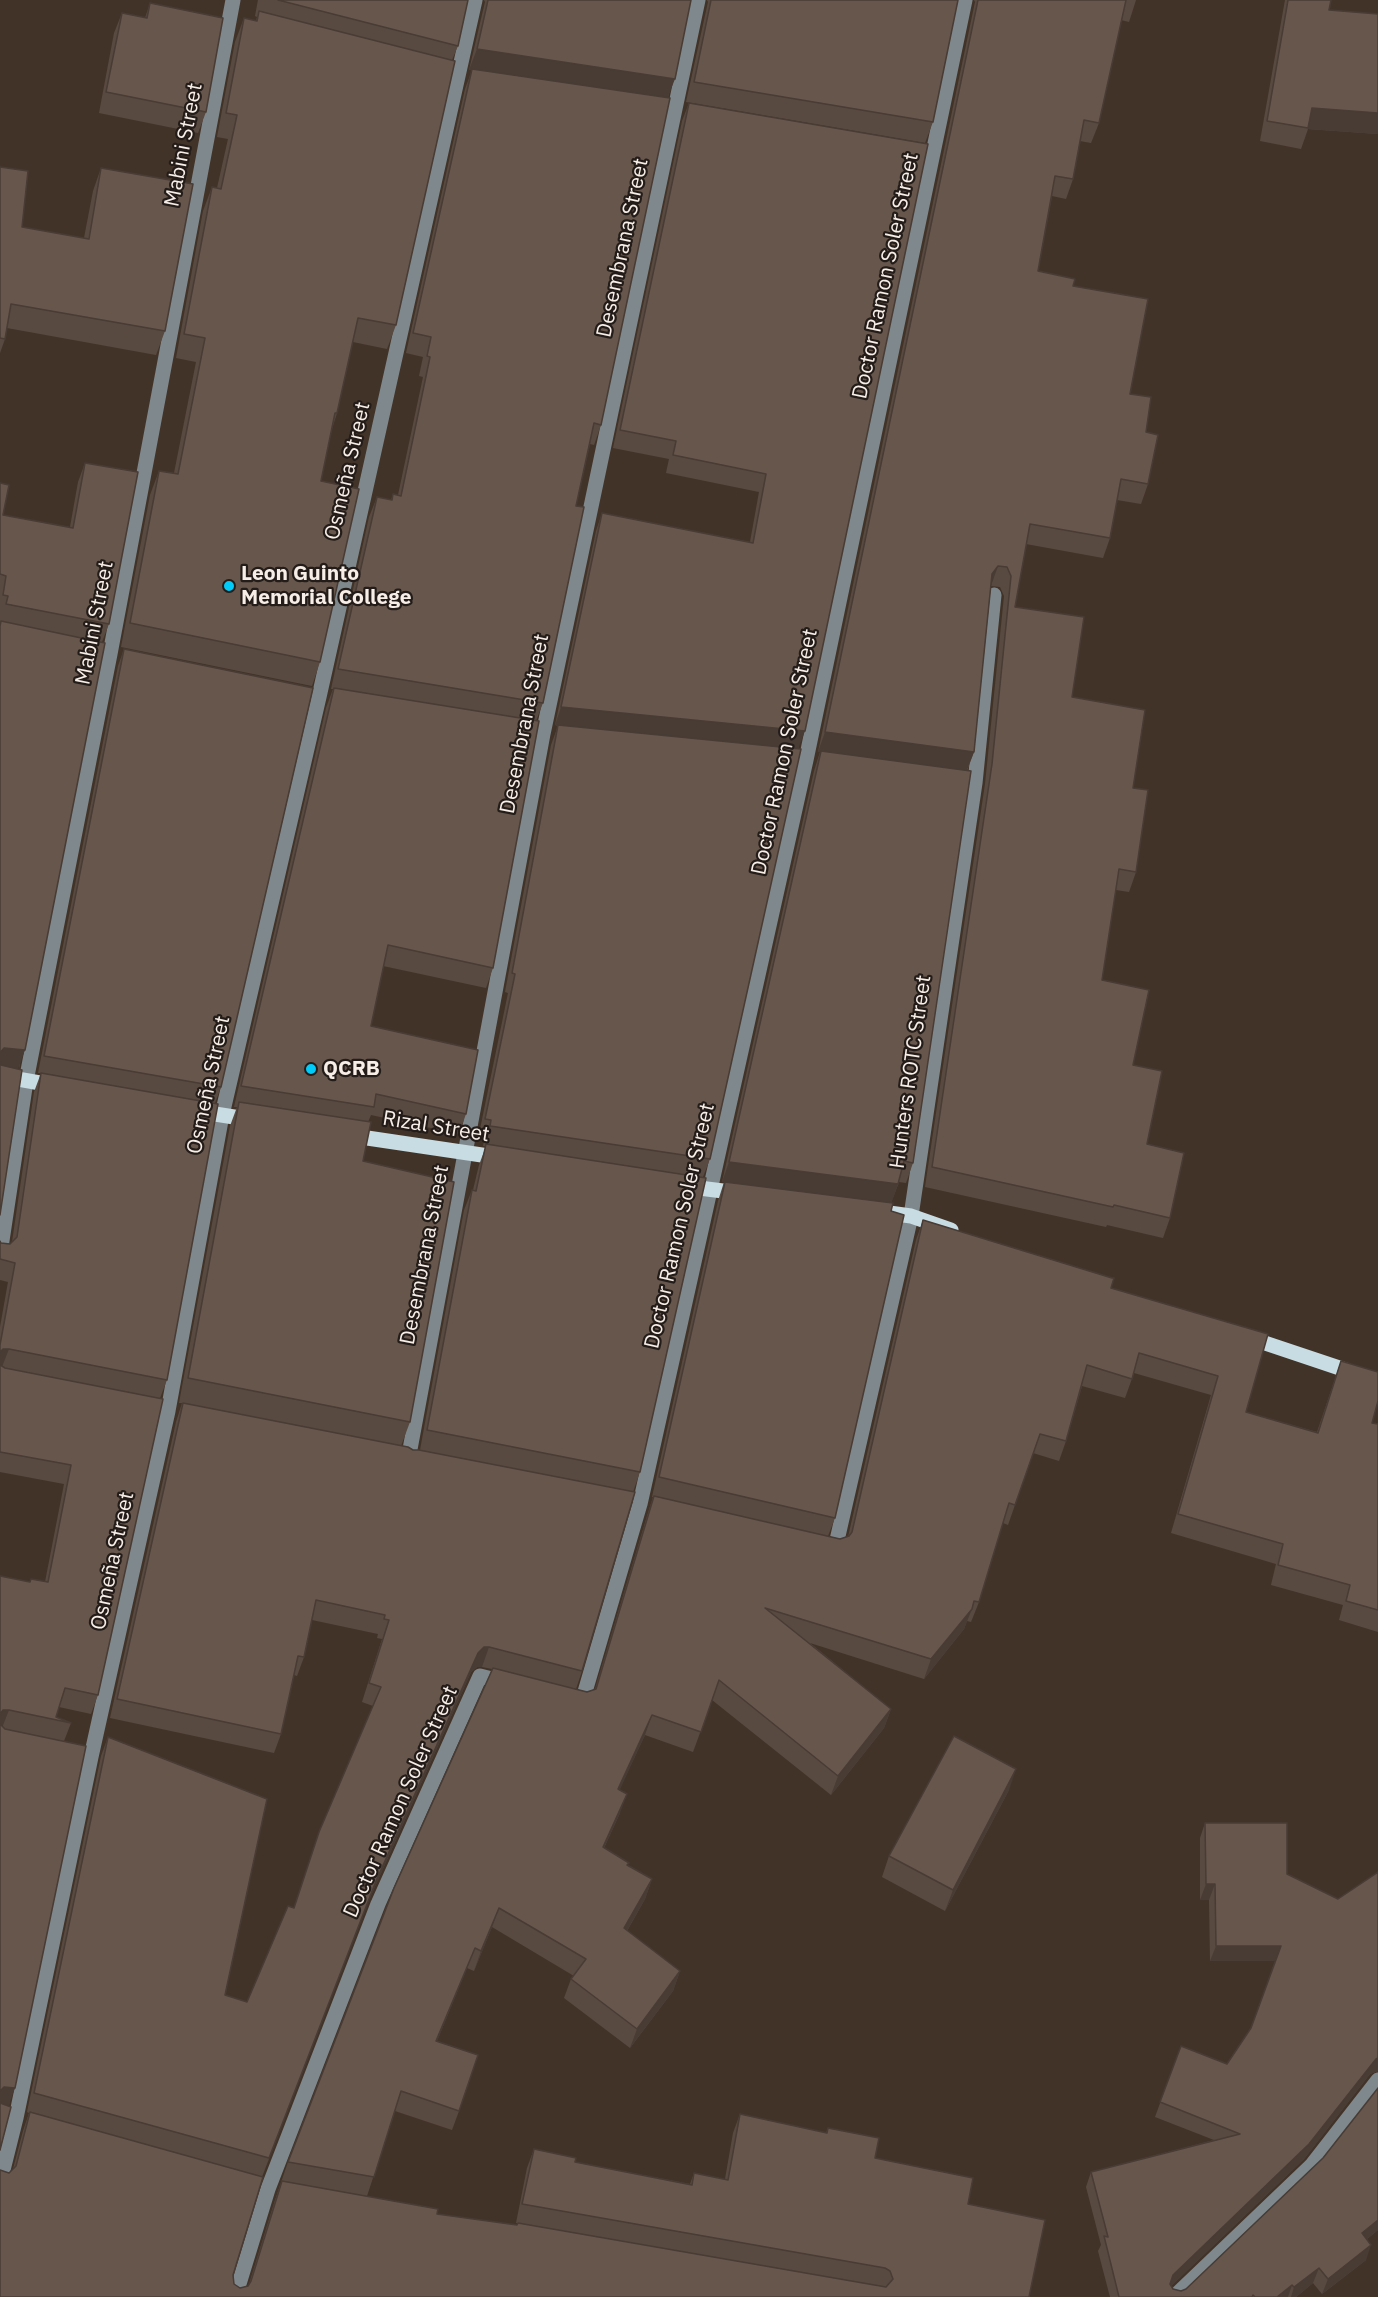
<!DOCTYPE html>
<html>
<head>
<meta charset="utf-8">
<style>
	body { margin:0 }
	canvas { display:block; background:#423329 }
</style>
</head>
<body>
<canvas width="1378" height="2297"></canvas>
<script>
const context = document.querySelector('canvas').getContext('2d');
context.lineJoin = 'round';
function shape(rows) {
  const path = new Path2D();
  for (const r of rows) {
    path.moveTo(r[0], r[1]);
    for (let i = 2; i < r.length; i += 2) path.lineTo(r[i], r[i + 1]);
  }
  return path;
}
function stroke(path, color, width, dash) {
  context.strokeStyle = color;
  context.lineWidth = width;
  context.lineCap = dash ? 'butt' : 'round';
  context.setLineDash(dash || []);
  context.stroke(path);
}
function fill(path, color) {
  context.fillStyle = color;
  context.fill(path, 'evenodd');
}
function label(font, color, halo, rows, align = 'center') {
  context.font = font + ' "IBM Plex Sans",sans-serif';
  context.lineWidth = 4.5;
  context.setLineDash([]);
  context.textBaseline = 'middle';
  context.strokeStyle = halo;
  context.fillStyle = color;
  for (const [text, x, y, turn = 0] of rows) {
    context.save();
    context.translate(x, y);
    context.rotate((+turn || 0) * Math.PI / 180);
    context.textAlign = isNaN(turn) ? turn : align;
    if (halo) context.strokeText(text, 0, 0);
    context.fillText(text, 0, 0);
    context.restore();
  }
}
stroke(shape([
	[0,1254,26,1081,110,654,233,0],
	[408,1460,543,734,698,0],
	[826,1547,835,1549,911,1216,975,783,994,595],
	[572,1699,582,1702,640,1504,806,760,965,0],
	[0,2182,16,2118,91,1757,168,1411,222,1115,319,697,475,0],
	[235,2297,268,2189,378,1904,480,1676,508,1683],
	[1174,2297,1311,2166,1378,2080]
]), '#7f898d', 15);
stroke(shape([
	[0,1076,57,1086],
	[196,1111,253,1120],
	[347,1135,502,1158],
	[683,1186,739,1193],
	[882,1212,911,1216,951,1230],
	[1247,1337,1378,1381]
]), '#c8dce3', 15);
fill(shape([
	[258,0,468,0,458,46,452,60,396,325,387,349,353,342,337,413,332,429,321,481,320,662,312,686,121,647,150,495,159,471,174,473,196,362,176,358,203,211,212,187,217,188,228,139,217,137,235,42,244,18,256,21,257,17,255,16],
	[484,0,691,0,668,98,601,425,594,445,590,444,576,506,543,703,536,721,493,968,486,988,383,966,371,1026,466,1114,459,1134,371,1115,368,1122,363,1161,410,1422,401,1446,413,1450,420,1450,464,1210,472,1190,473,1190,479,1165,486,1146,483,1146,484,1140,478,1139,508,993,505,992,551,745,558,726,555,725,596,531,602,513,750,542,759,492,666,473,669,459,613,448,682,121,689,103,928,144,710,1159,703,1177,640,1472,633,1492,582,1671,576,1689,587,1692,595,1689,647,1516,653,1497,652,1497,718,1201,724,1182,722,1182,814,771,820,752,818,752,975,2,974,0,1136,0,1129,22,1121,20,1099,123,1091,143,1080,141,1073,179,1066,199,1052,196,1038,271,1073,286,1130,394,1146,432,1148,484,1141,504,1117,500,1110,538,1103,558,1026,544,1015,607,1072,697,1133,788,1136,872,1129,892,1116,890,1102,980,1133,1065,1147,1144,1170,1218,1163,1238,1107,1225,1106,1227,925,1187,985,784,1004,596,1000,587,991,586,974,752,967,771,913,1163,906,1183,899,1182,891,1203,891,1211,835,1518,828,1536,840,1539,848,1537,916,1240,923,1220,1111,1288,1268,1334,1246,1412,1317,1432,1341,1361,1372,1423,1378,1424,1378,1632,1339,1620,1343,1605,1271,1585,1276,1564,1171,1533,1211,1395,1134,1373,1125,1398,1082,1386,1066,1441,1059,1461,1033,1453,1008,1525,1003,1523,979,1602,971,1622,967,1621,964,1629,924,1679,810,1643,891,1709,884,1728,831,1795,712,1700,693,1752,645,1735,619,1790,620,1813,604,1848,628,1865,652,1879,645,1899,627,1931,680,1971,673,1991,630,2048,564,1998,571,1979,574,1976,492,1927,474,1971,467,1968,437,2041,459,2111,452,2130,395,2111,367,2196,437,2214,517,2225,518,2223,516,2223,527,2168,534,2149,575,2162,690,2184,694,2173,725,2179,733,2133,740,2114,826,2133,828,2128,875,2158,968,2204,1029,2297,0,2297,9,2173,13,2169,23,2131,29,2113,27,2112,101,1756,108,1737,225,1995,247,2002,294,1907,319,1832,373,1706,362,1702,382,1639,377,1638,378,1634,312,1620,304,1657,297,1676,294,1675,281,1734,274,1753,110,1718,176,1422,182,1403,179,1403,230,1126,237,1107,234,1107,326,708,333,689,331,689,369,517,377,497,391,500,393,494,398,495,423,377,419,376,423,357,406,353,465,89,472,70,469,70,485,2],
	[477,1667,482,1667,492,1669,288,2162,275,2200,249,2284,248,2286,240,2288,234,2284,233,2275,262,2177,369,1900,471,1672],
	[707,0,958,0,933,122,925,143,686,102,708,2],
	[1285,0,1331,0,1329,10,1378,14,1378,134,1308,129,1301,149,1260,141],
	[150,3,206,112,198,133,99,113,114,33,122,13,145,18],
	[0,167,22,227,84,238,93,191,101,168,165,331,156,355,7,328,5,339,0,353],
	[85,463,109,624,102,642,19,1069,0,623,0,483,3,515,70,527,78,482],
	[124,649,221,1087,215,1103,167,1380,160,1398,98,1695,91,1714,59,1707,56,1717,71,1723,64,1741,9,2106,0,1576,30,1582,45,1582,64,1484,0,1472,0,1327,8,1282,0,1280,0,1241,1,1243,10,1244,12,1242,34,1092,41,1073,38,1073,118,666],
	[1009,1790,945,1911,882,1877,889,1856],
	[1205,1823,1287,1874,1338,1899,1378,1872,1378,2071,1370,2074,1304,2159,1171,2286,1173,2289,1181,2291,1186,2289,1323,2158,1378,2088,1378,2230,1367,2239,1366,2260,1322,2294,1313,2283,1296,2297,1110,2297,1098,2251,1101,2245,1086,2187,1091,2172,1214,2140,1155,2117,1181,2046,1227,2064,1251,2028,1275,1961,1210,1961,1209,1900,1200,1900,1200,1838]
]), '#594a41');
fill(shape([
	[477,49,675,79,667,99,469,70],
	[1312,108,1378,113,1378,134,1308,129],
	[998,566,991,586,992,574],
	[561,707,805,731,798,749,555,725],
	[825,732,974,752,966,772,818,752],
	[4,1048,25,1050,18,1069,0,1067,0,1053],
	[729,1162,898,1184,891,1204,722,1182],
	[3,1349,9,1349,2,1367,0,1368,0,1352],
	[972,1609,964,1629,924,1679,931,1659],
	[484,1647,489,1647,482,1667,477,1667,471,1672,369,1900,262,2177,376,1881,478,1653],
	[891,1709,884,1728,831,1795,838,1776],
	[3,1710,9,1710,2,1728,0,1729,0,1714],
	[652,1715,645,1735,611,1809,618,1789],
	[1016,1769,1009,1790,945,1911,953,1890],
	[627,1794,620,1813,595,1867,603,1847],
	[652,1879,645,1899,617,1948,624,1928],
	[1206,1884,1215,1884,1209,1900,1200,1900],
	[499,1908,492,1927,474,1971,481,1951],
	[1216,1946,1281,1946,1275,1961,1210,1961],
	[475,1948,467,1968,429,2061,436,2041],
	[680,1971,673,1991,630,2048,637,2029],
	[1378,2058,1378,2071,1370,2074,1304,2159,1167,2290,1173,2275,1376,2059],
	[4,2087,15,2088,8,2107,0,2106,0,2091],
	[1378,2220,1378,2230,1356,2248,1362,2233],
	[1371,2245,1366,2260,1322,2294,1328,2279],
	[1319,2268,1313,2283,1296,2297,1291,2297,1294,2287],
	[1292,2285,1288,2297,1277,2297]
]), '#483c35');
const building = shape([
	[278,0,468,0,458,46,278,0],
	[488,0,691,0,675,79,477,49,488,0],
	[711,0,958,0,933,122,694,82,711,0],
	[978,0,1126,0,1099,123,1084,120,1073,179,1055,176,1038,271,1075,279,1073,286,1148,299,1130,394,1151,397,1146,432,1158,435,1148,484,1121,479,1110,538,1030,524,1015,607,1084,617,1072,697,1145,710,1133,788,1148,790,1136,872,1119,869,1102,980,1149,990,1133,1065,1162,1071,1147,1144,1184,1153,1170,1218,1114,1205,1113,1207,932,1167,992,764,1011,576,1007,567,998,566,992,574,974,752,825,732,978,0],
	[1288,0,1331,0,1329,10,1378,14,1378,113,1312,108,1308,128,1267,121,1288,0],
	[150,3,223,18,206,112,106,92,122,13,147,18,150,3],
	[259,11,455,61,396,325,358,318,337,413,335,413,321,481,359,489,320,662,130,623,159,471,178,474,205,338,184,334,212,187,221,189,237,115,226,113,244,18,257,21,259,11],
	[472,69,670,98,601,425,594,423,576,506,584,507,543,703,338,669,377,497,392,500,393,494,401,496,430,357,427,356,431,337,413,333,472,69],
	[689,103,928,144,805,731,561,707,602,513,753,543,766,474,673,455,676,441,620,430,689,103],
	[0,167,28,171,22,227,89,239,101,168,193,184,165,331,11,304,5,339,0,338,0,167],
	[85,463,138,472,109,624,6,604,8,596,3,595,6,576,0,574,0,483,9,485,3,515,73,528,85,463],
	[1,621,105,643,25,1050,4,1048,0,1053,0,626,1,621],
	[124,649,313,688,221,1087,44,1056,124,649],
	[334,688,539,721,493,968,388,945,371,1026,478,1050,466,1114,376,1094,374,1107,241,1086,334,688],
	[558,725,801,749,710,1159,490,1126,491,1120,485,1119,515,974,512,973,558,725],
	[821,751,971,771,913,1163,904,1161,898,1184,729,1162,821,751],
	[0,1062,1,1065,22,1070,0,1215,0,1062],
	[41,1073,218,1104,167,1380,9,1349,3,1349,0,1352,0,1345,15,1263,0,1259,0,1241,1,1243,10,1244,17,1237,41,1073],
	[239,1102,371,1122,363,1161,454,1182,410,1422,188,1378,239,1102],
	[486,1144,706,1178,640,1472,427,1430,472,1190,476,1191,486,1144],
	[725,1182,893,1203,891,1211,904,1215,835,1518,659,1477,725,1182],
	[923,1220,1112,1278,1114,1278,1111,1288,1268,1334,1246,1412,1318,1433,1341,1361,1378,1372,1378,1401,1372,1423,1378,1424,1378,1610,1346,1601,1350,1585,1278,1565,1283,1544,1178,1514,1218,1376,1139,1353,1132,1379,1087,1365,1066,1441,1040,1434,1015,1505,1009,1503,979,1602,974,1601,972,1609,931,1659,765,1608,891,1709,838,1776,719,1680,701,1732,652,1715,618,1789,627,1794,603,1847,629,1863,627,1865,652,1879,624,1928,680,1971,637,2029,571,1979,586,1959,499,1908,481,1951,475,1948,436,2041,478,2055,459,2111,401,2091,374,2177,288,2162,394,1888,493,1668,587,1692,596,1689,654,1496,840,1539,849,1536,852,1532,923,1220],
	[0,1365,5,1368,163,1399,98,1695,65,1688,56,1717,71,1723,9,1710,3,1710,0,1714,0,1576,30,1582,31,1579,48,1582,71,1465,0,1452,0,1365],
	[183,1403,408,1447,413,1450,419,1450,635,1492,582,1671,489,1647,484,1647,478,1653,376,1881,269,2158,34,2093,108,1737,267,1799,225,1995,247,2002,288,1906,294,1908,319,1832,381,1687,369,1683,389,1620,384,1619,385,1615,316,1600,304,1657,298,1656,281,1734,117,1699,183,1403],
	[0,1724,5,1729,86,1746,15,2088,4,2087,0,2091,0,1724],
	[954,1736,1016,1769,953,1890,889,1856,954,1736],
	[1205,1823,1287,1823,1287,1874,1338,1899,1378,1872,1378,2058,1376,2059,1309,2144,1173,2275,1170,2284,1173,2289,1181,2291,1186,2289,1323,2158,1378,2088,1378,2220,1362,2233,1371,2245,1328,2279,1319,2268,1294,2287,1292,2285,1277,2297,1255,2297,1253,2295,1252,2297,1119,2297,1104,2236,1108,2237,1091,2172,1240,2134,1160,2102,1181,2046,1227,2064,1251,2028,1281,1946,1216,1946,1215,1884,1206,1884,1205,1823],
	[0,2102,0,2103,11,2107,0,2150,0,2102],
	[30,2112,263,2177,233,2275,234,2284,240,2288,248,2286,251,2281,282,2181,438,2209,437,2214,517,2225,518,2223,886,2287,893,2279,890,2271,885,2268,522,2204,534,2149,576,2158,575,2162,692,2185,694,2173,728,2180,740,2114,827,2133,828,2128,879,2138,875,2158,973,2178,968,2204,1045,2220,1029,2297,0,2297,0,2170,9,2173,16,2166,30,2112]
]);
fill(building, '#67564c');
stroke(building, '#483c35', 1.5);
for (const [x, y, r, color] of [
	[229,586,6,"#00cbf9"],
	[311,1069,6,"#00cbf9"]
]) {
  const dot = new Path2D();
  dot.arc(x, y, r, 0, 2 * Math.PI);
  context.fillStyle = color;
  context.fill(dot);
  stroke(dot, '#231c18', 2);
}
label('21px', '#f8eee8', '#231c18', [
	["Mabini Street",184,145,-79],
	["Desembrana Street",623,248,-78],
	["Doctor Ramon Soler Street",886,276,-78],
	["Osmeña Street",348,471,-77],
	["Mabini Street",95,623,-79],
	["Desembrana Street",525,724,-79],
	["Doctor Ramon Soler Street",785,752,-78],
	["Hunters ROTC Street",911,1072,-82],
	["Osmeña Street",209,1085,-78],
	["Rizal Street",436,1127,9],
	["Doctor Ramon Soler Street",680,1226,-77],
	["Desembrana Street",425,1255,-79],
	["Osmeña Street",113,1561,-78],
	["Doctor Ramon Soler Street",401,1802,-66]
]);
label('bold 21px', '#f8eee8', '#231c18', [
	["Leon Guinto",241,574],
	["Memorial College",241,598],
	["QCRB",323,1069]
], 'left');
</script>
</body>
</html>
